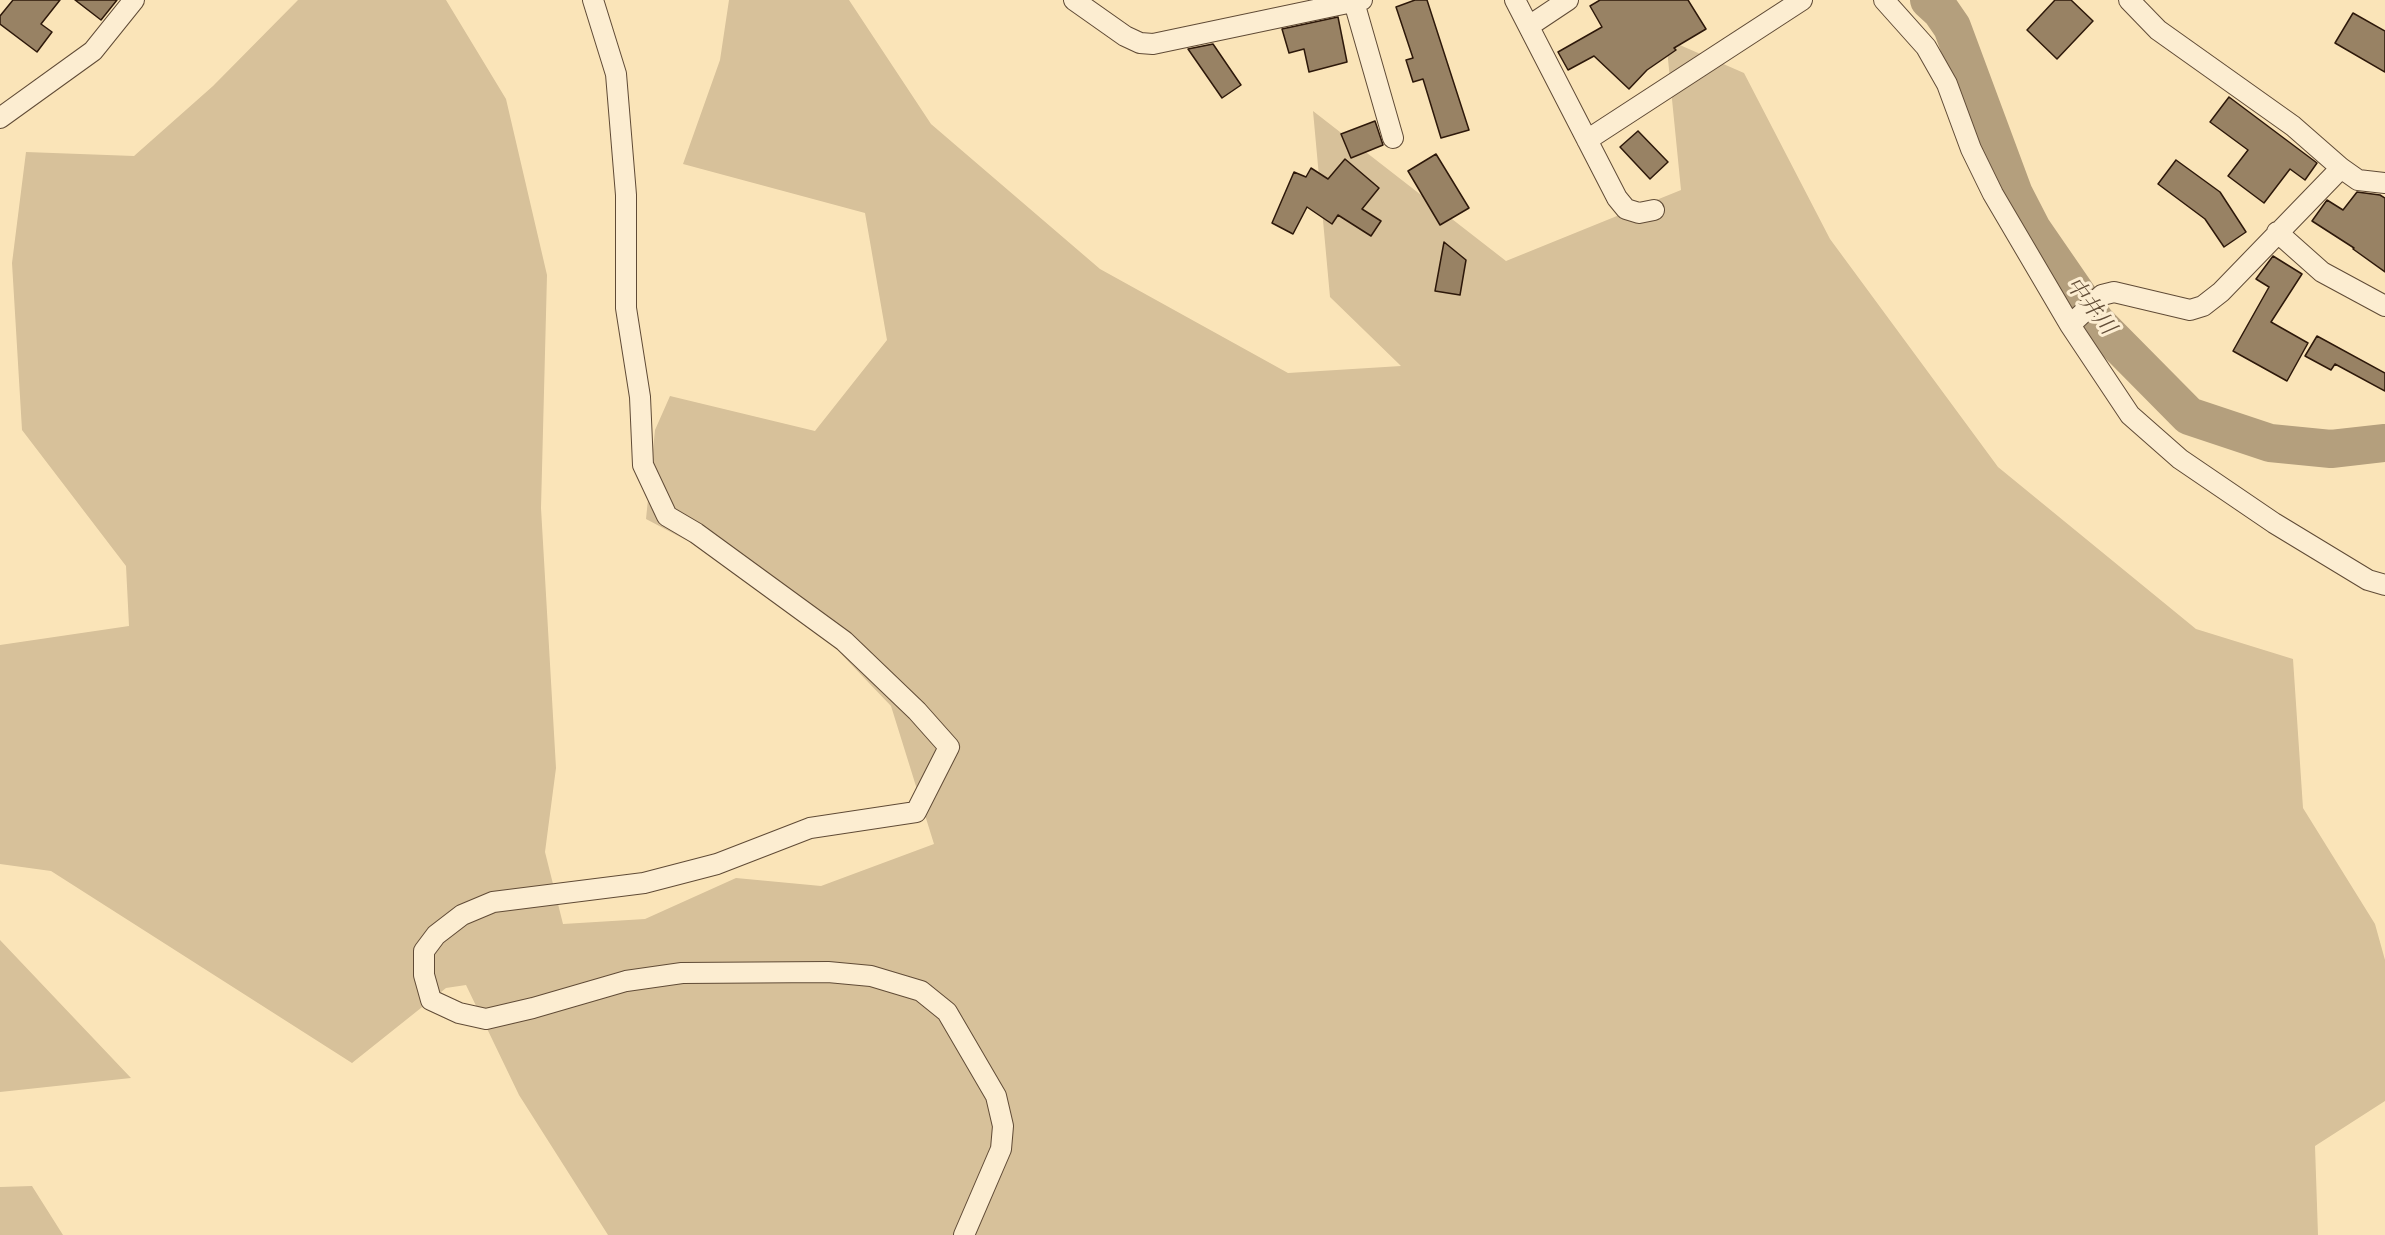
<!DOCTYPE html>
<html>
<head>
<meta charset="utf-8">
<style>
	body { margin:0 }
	canvas { display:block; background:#fae4b8 }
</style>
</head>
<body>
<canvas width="2385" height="1235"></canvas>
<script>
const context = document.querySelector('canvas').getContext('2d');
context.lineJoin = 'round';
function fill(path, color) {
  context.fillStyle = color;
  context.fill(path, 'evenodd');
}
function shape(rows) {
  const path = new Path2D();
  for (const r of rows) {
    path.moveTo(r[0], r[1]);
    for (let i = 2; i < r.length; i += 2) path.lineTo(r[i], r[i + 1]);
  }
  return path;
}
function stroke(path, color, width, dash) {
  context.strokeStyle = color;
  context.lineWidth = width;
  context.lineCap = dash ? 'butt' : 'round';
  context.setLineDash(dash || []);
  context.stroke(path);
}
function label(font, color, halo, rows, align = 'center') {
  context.font = font + ' "IM FELL Double Pica","Noto Serif JP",serif';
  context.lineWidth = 6;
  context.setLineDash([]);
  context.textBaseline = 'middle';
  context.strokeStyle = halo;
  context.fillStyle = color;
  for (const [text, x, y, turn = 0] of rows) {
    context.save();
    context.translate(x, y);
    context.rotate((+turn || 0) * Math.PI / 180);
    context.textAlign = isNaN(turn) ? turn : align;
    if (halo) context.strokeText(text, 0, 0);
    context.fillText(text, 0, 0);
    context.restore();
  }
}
fill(shape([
	[298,0,446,0,506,99,547,275,541,508,556,768,545,852,563,924,645,919,736,878,821,886,934,844,891,706,779,589,646,519,655,430,670,396,815,431,887,340,865,213,683,164,720,60,729,0,849,0,931,124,1100,269,1288,373,1401,366,1330,297,1313,111,1506,261,1681,190,1666,39,1744,73,1830,239,1998,467,2196,629,2293,659,2303,808,2375,924,2385,960,2385,1101,2315,1146,2318,1235,608,1235,519,1095,466,985,446,988,352,1063,51,871,0,864,0,645,129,626,126,566,22,430,12,263,26,152,134,156,213,86],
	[0,939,0,940,131,1078,0,1092],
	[32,1186,63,1235,0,1235,0,1187]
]), '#d7c19a');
stroke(shape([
	[1929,0,1941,11,1952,27,2014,194,2032,229,2096,322,2189,416,2270,443,2331,449,2385,443]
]), '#b49f7d', 38);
const building = shape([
	[13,0,60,0,41,24,52,32,37,52,0,24,0,16,13,0],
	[75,0,117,0,101,20,75,0],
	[1415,0,1427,0,1469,130,1441,138,1423,79,1413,82,1406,60,1413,58,1396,7,1415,0],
	[1600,0,1688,0,1706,29,1674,48,1676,50,1647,70,1629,89,1594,56,1568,70,1558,52,1602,27,1590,6,1600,0],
	[2055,0,2071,0,2093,21,2057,59,2027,30,2055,0],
	[2353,13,2385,31,2385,72,2335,43,2353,13],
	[1338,17,1347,62,1309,72,1304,49,1289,53,1282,29,1338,17],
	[1213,44,1241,85,1222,98,1188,49,1213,44],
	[2229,97,2317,163,2305,180,2290,169,2264,203,2228,176,2248,150,2210,122,2229,97],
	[1375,121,1383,145,1351,158,1341,134,1375,121],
	[1638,131,1668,162,1650,179,1620,147,1638,131],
	[1436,154,1469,208,1440,225,1408,171,1436,154],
	[1345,159,1379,188,1362,209,1381,221,1371,236,1338,215,1332,224,1307,207,1293,234,1272,223,1294,172,1306,177,1311,168,1328,179,1345,159],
	[2176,160,2220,192,2246,232,2224,247,2205,219,2158,184,2176,160],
	[2357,192,2380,195,2385,198,2385,272,2353,249,2354,248,2312,221,2327,200,2343,210,2357,192],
	[1444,242,1466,260,1460,295,1435,291,1444,242],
	[2273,256,2302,274,2271,322,2308,343,2287,381,2233,351,2269,287,2256,279,2273,256],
	[2317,336,2385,373,2385,391,2335,364,2331,370,2305,356,2317,336]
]);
fill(building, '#988264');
stroke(building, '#2d180a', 1.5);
const minor = shape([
	[593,0,616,74,626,195,626,308,640,397,643,465,667,516,696,533,844,641,917,711,949,747,916,812,810,828,717,864,644,883,493,902,462,915,436,935,424,951,424,975,431,1000,459,1013,486,1019,533,1008,626,981,682,973,828,972,871,976,921,991,947,1012,996,1096,1003,1126,1001,1149,964,1235],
	[1074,0,1125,36,1140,43,1153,44,1362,0],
	[1515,0,1617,198,1626,209,1639,213,1654,210],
	[1884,0,1926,47,1947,84,1971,149,1993,194,2070,325,2130,415,2180,459,2274,523,2368,580,2385,585],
	[2129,0,2158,30,2293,126,2341,168,2358,180,2385,183],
	[1354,2,1393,138],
	[1529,26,1568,0],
	[0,118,93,51,134,0],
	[1587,140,1802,0],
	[2277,232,2322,272,2385,306],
	[2070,325,2102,295,2114,292,2190,310,2203,306,2221,292,2341,168]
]);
stroke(minor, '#604b36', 22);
stroke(minor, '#fcedd1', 20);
label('italic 22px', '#634e38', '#fcedd1', [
	["中井川",2089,307,52]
]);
</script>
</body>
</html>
